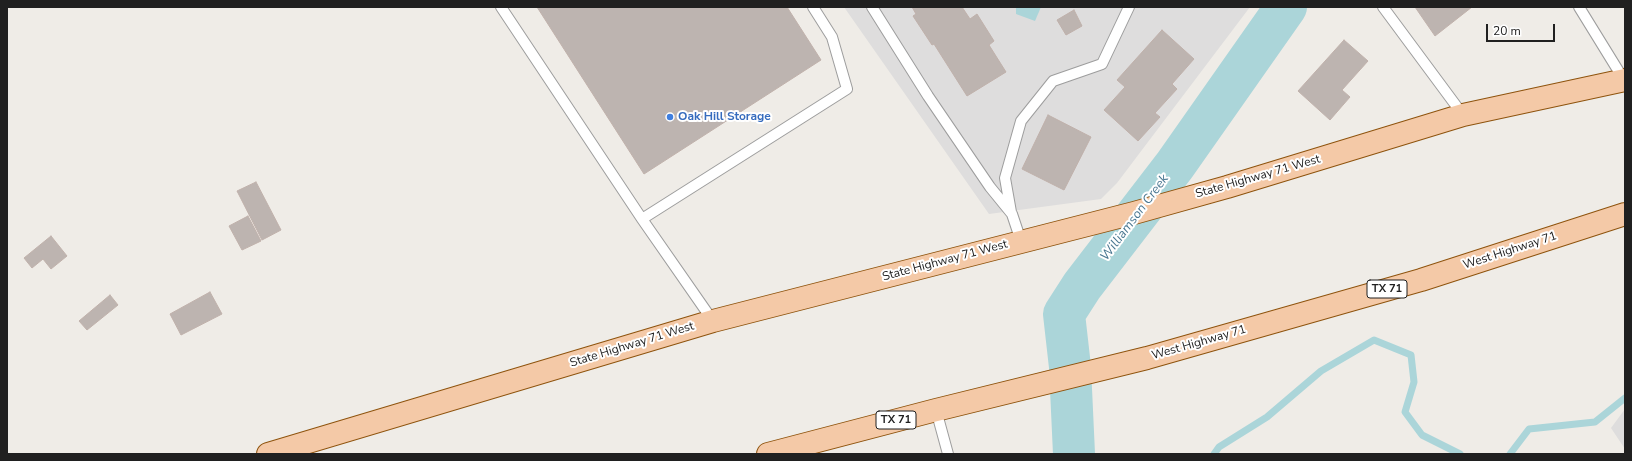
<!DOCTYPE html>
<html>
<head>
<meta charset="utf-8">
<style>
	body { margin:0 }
	#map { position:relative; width:1632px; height:461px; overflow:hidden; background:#efece7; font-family:"Nunito Sans",sans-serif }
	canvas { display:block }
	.frame { position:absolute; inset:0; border:8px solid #202020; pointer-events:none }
	.scale { position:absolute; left:1486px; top:24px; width:69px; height:18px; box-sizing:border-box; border:2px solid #202020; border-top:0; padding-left:5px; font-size:12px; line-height:14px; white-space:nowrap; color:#202020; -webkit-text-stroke:3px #fff; paint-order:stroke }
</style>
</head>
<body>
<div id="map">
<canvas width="1632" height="461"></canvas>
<div class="frame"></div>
<div class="scale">20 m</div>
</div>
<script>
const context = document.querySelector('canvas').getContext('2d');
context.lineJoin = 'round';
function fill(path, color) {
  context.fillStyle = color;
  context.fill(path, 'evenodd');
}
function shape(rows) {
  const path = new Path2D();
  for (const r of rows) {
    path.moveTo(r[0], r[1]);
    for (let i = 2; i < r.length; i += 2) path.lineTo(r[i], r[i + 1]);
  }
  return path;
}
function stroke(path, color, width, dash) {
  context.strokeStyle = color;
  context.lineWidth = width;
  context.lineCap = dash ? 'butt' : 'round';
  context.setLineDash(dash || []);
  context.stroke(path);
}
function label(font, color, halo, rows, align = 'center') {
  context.font = font + ' "Nunito Sans",sans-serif';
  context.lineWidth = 4;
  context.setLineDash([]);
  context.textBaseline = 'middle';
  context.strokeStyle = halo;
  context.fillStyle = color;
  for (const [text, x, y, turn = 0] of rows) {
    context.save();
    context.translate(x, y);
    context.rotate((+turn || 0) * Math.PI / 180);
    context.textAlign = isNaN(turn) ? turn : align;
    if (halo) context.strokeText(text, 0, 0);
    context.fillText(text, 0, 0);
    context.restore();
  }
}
fill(shape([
	[844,7,1250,7,1117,183,1101,199,989,214],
	[1625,409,1625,449,1611,428]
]), '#dedddd');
fill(shape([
	[1016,7,1041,7,1035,21,1016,14]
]), '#abd5d9');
stroke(shape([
	[1214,454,1219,447,1267,417,1321,371,1374,340,1411,355,1414,382,1405,412,1422,435,1460,454],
	[1510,454,1529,429,1595,422,1625,398]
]), '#abd5d9', 7);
stroke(shape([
	[1074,454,1070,367,1064,314,1082,286,1175,165,1286,7]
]), '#abd5d9', 42);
const building = shape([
	[537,7,787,7,821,60,644,174,537,7],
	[912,7,962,7,970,19,977,14,994,41,989,45,1006,72,967,96,934,44,932,45,913,16,916,14,912,7],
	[1415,7,1472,7,1435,36,1415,7],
	[1074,10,1082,26,1066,35,1057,20,1074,10],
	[1162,30,1194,59,1172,84,1177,89,1155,113,1160,117,1138,141,1104,110,1125,87,1117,80,1162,30],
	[1344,40,1368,61,1342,90,1350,97,1330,120,1298,91,1344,40],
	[1048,115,1091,137,1064,190,1022,169,1048,115],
	[256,182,281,230,262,240,237,191,256,182],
	[248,216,261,241,242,250,229,226,248,216],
	[51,236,67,256,51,269,43,259,32,268,24,258,51,236],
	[210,292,222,314,181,335,170,314,210,292],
	[110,295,118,305,87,330,79,321,110,295]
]);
fill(building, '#bdb4b0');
stroke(building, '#c0b1ab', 1);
const lane = shape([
	[501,7,642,219,713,321],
	[872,7,928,96,990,187,1012,214,1021,241],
	[1383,7,1463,115],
	[1579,7,1624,80],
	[1011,212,1005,178,1021,121,1053,81,1102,64,1129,7],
	[642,219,847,89,832,37,813,7],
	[936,410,948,454]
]);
const primary = shape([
	[268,454,713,321,1134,213,1227,187,1463,115,1625,80],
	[768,454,936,410,1147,358,1421,280,1625,214]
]);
stroke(lane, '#9d9d9d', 12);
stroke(primary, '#8e530d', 24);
stroke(lane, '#fff', 10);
stroke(primary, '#f4c9a7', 22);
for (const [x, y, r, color] of [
	[670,117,4,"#3f7fe0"]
]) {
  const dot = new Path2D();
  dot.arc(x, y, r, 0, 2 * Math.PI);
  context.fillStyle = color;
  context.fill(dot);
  stroke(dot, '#fff', 1.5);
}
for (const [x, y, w] of [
	[1387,289,40],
	[896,420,40]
]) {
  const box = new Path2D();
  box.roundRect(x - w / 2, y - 9, w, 18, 3);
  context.fillStyle = '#fff';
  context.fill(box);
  stroke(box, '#202020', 1);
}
label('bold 11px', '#202020', null, [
	["TX 71",1387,289],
	["TX 71",896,420]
]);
label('bold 12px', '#366cbe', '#fff', [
	["Oak Hill Storage",678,117]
], 'left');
label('12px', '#202020', '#fff', [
	["State Highway 71 West",1258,177,-16],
	["West Highway 71",1510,251,-18],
	["State Highway 71 West",945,261,-15],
	["West Highway 71",1199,343,-16],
	["State Highway 71 West",632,345,-17]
]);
label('italic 13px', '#4a7791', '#fff', [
	["Williamson Creek",1135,218,-53]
]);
</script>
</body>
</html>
